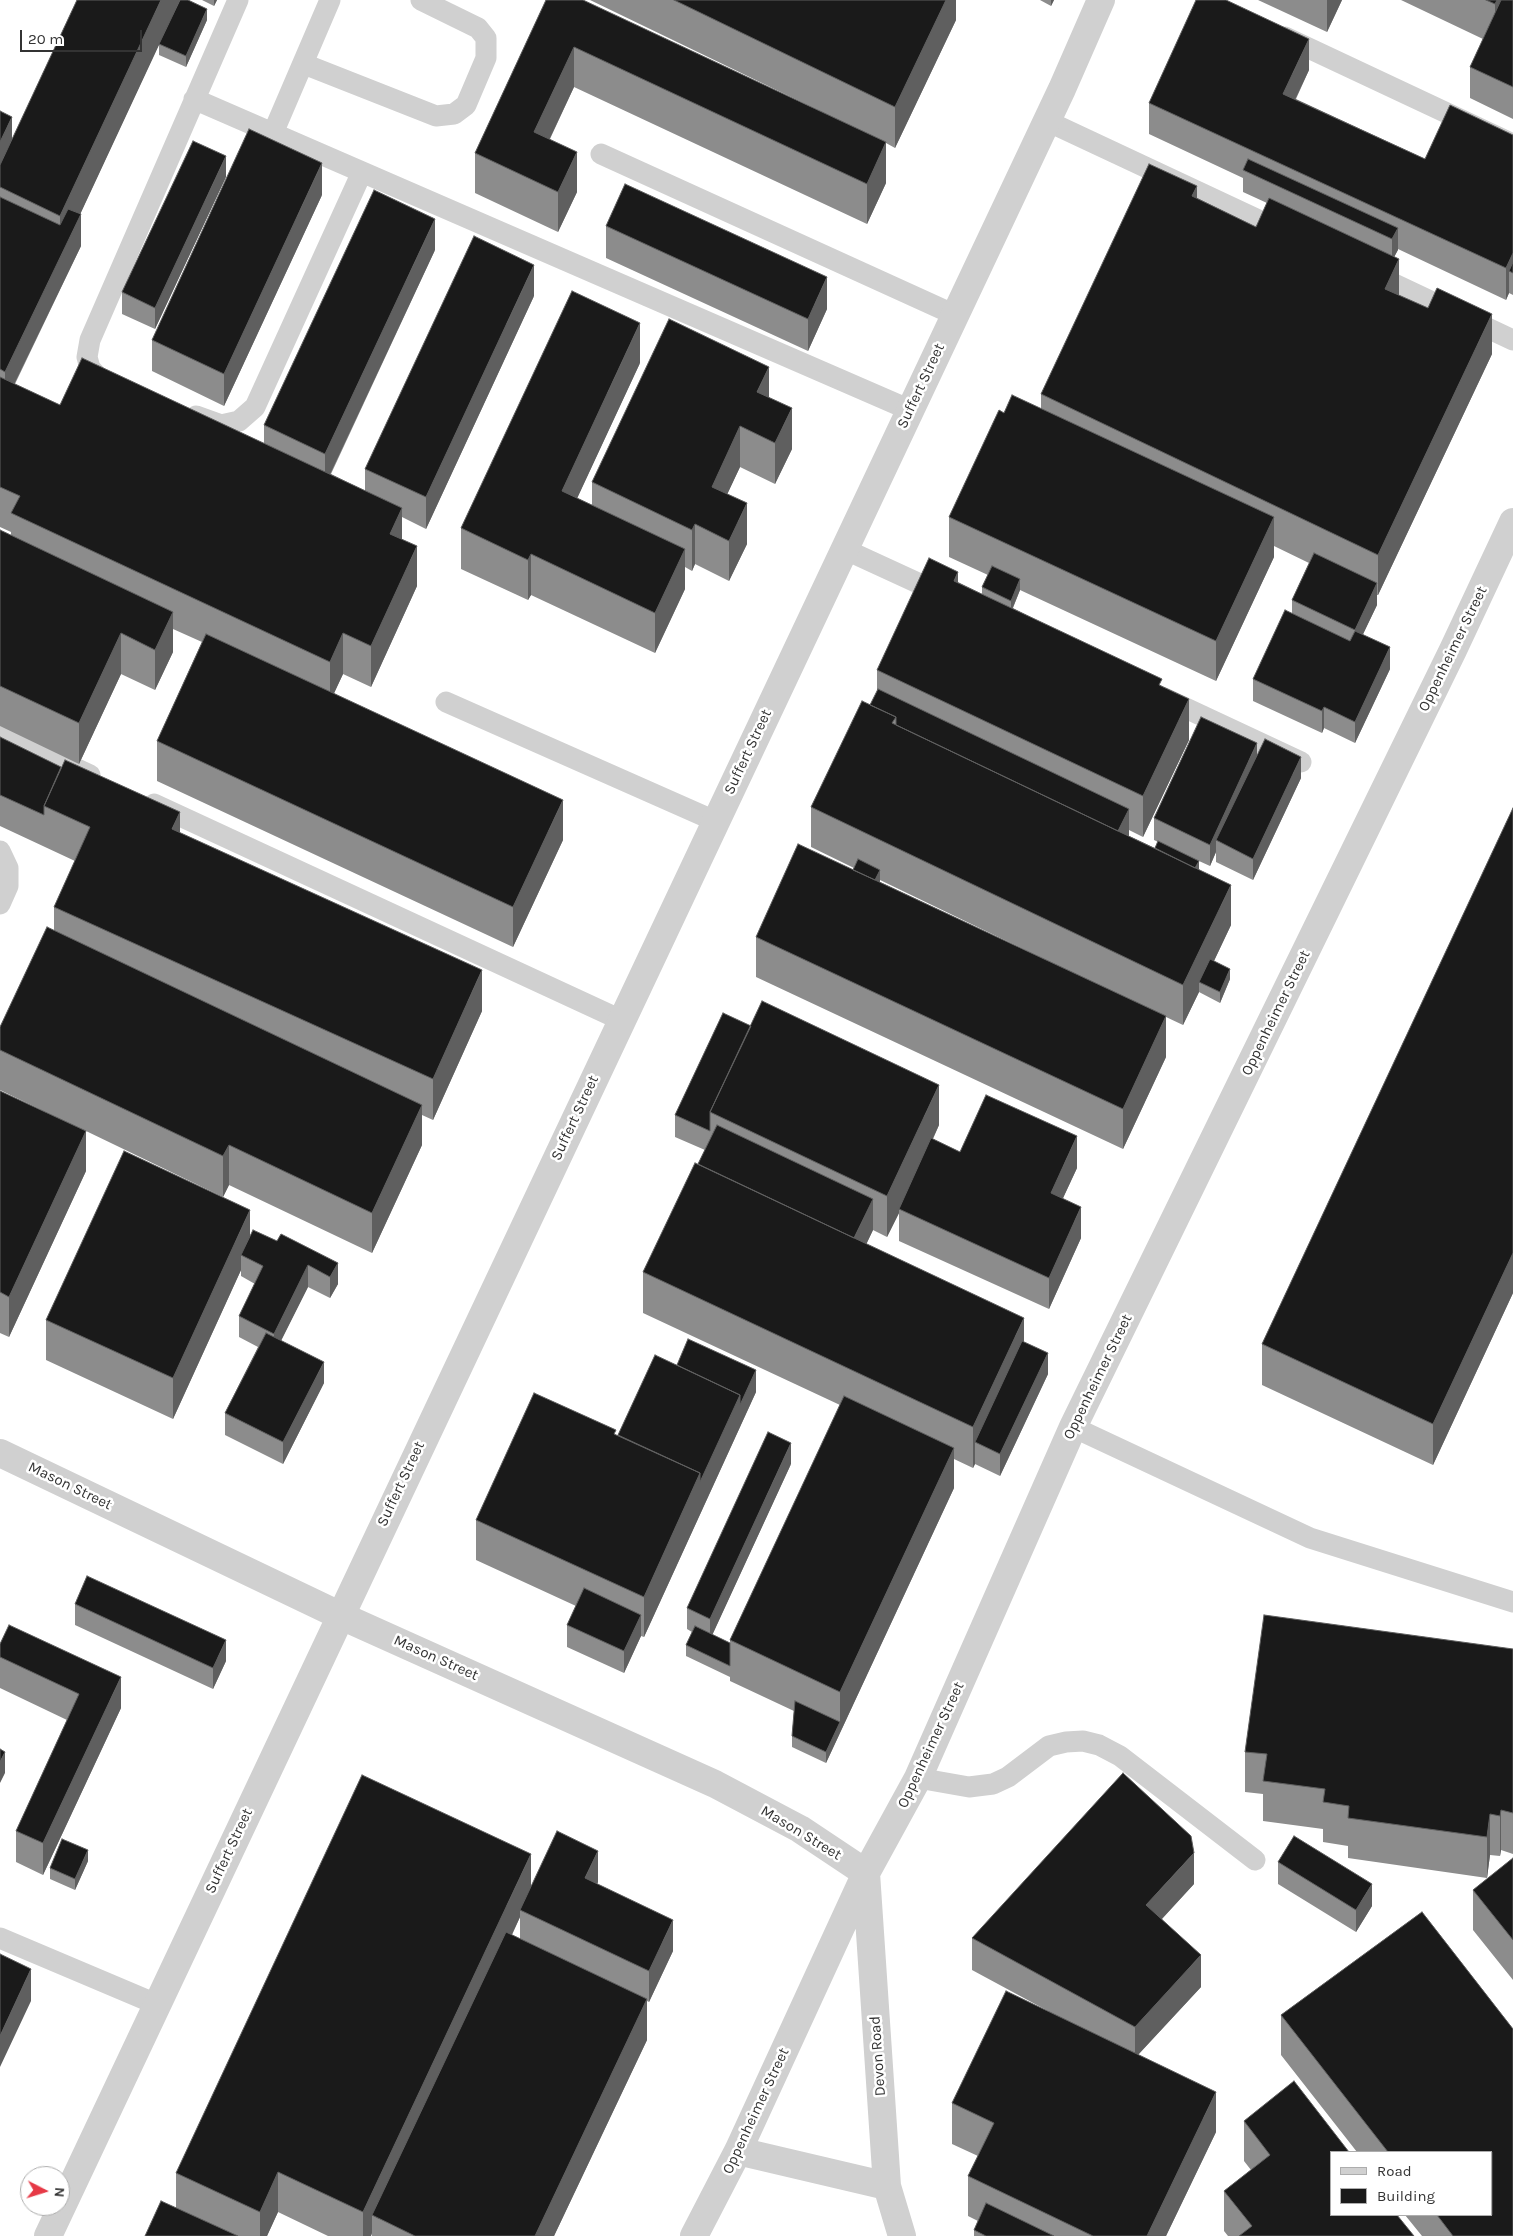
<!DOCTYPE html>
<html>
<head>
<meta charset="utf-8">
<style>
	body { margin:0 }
	#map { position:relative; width:1513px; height:2236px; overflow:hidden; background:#fff; font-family:Karla,sans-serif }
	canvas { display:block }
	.legend { position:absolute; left:1330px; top:2151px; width:162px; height:65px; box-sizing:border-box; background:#fff; border:1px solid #adadad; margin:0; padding:6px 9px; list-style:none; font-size:15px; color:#333 }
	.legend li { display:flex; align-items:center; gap:10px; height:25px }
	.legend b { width:25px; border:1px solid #adadad }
	.north { position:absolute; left:20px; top:2166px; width:50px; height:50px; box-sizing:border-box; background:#fff; border:1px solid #adadad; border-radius:50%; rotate:95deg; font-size:14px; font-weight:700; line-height:20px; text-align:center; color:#333 }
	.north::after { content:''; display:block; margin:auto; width:18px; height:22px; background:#e63946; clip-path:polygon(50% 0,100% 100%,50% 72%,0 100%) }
	.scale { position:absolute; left:20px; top:30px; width:122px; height:22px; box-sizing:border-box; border:2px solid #333; border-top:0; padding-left:6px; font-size:15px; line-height:18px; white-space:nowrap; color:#333; -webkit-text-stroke:4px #fff; paint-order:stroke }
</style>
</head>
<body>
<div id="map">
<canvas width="1513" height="2236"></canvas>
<ul class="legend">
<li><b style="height:6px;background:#d0d0d0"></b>Road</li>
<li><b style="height:14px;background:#1a1a1a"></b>Building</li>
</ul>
<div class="north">N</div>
<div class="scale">20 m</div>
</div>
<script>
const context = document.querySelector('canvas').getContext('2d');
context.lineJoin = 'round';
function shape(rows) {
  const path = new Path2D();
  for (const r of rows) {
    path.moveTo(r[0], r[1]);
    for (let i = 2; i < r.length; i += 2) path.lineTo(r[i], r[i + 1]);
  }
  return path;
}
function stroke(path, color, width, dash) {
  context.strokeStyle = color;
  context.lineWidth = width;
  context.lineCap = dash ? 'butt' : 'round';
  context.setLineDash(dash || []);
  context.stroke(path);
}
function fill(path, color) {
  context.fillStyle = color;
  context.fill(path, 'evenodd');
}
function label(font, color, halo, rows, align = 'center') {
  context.font = font + ' Karla,sans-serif';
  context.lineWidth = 5;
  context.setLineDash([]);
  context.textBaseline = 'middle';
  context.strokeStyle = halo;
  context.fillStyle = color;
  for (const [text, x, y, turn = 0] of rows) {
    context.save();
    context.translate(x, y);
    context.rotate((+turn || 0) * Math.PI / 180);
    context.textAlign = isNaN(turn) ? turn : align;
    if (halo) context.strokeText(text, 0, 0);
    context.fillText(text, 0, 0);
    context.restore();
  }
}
stroke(shape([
	[1285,37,1513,144],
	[304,64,436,116,454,114,466,105,486,58,486,38,478,28,421,0],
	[194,99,910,410],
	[1047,121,1284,232],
	[273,133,330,0],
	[601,154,955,315],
	[1373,274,1513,340],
	[107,382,100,379,90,368,87,357,90,340,238,0],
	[196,416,221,425,239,421,255,407,362,172],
	[844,549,944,595],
	[1162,697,1301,762],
	[446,702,715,821],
	[0,733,90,775],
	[154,804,621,1020],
	[0,851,8,868,8,886,0,904],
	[1073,1427,1310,1538,1513,1602],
	[918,1778,969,1787,993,1784,1008,1777,1049,1746,1066,1742,1083,1741,1099,1745,1120,1756,1255,1860],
	[0,1938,156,2004]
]), '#d0d0d0', 21);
stroke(shape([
	[0,1453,339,1615,715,1784,800,1829,866,1873,887,2186,902,2236],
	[738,2151,887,2186],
	[48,2236,1062,89,1101,0],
	[694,2236,738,2151,866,1873,918,1778,1073,1427,1453,650,1513,522]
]), '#d0d0d0', 28);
fill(shape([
	[77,0,207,20,186,67,159,55,159,44,80,214,81,246,15,384,60,405,264,443,264,425,435,250,331,474,365,491,365,469,534,296,426,529,402,517,402,539,417,586,371,687,343,674,334,693,563,840,513,947,157,781,157,741,202,642,173,629,173,652,155,690,121,674,79,764,0,726,0,530,11,535,11,532,0,527,0,111,12,140],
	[202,0,217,0,214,6],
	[546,0,822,112,590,0,956,0,956,20,895,148,886,143,886,183,867,224,574,87,550,139,577,192,558,232,475,193,475,153],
	[1040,0,1054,0,1051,6],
	[1258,0,1342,0,1327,32],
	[1401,0,1513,0,1513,119,1470,98,1470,67,1483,39],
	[1309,70,1296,99,1425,159,1513,135,1513,295,1509,293,1506,300,1398,249,1394,257,1399,295,1492,354,1378,595,1377,595,1377,605,1363,634,1390,669,1355,743,1324,728,1322,733,1253,701,1253,679,1292,614,1292,600,1309,563,1274,546,1274,557,1216,681,1020,590,1013,608,1162,686,1189,740,1143,837,1129,830,1129,836,1155,848,1158,842,1154,840,1154,818,1257,756,1301,778,1253,880,1216,862,1216,852,1210,866,1199,861,1199,869,1231,925,1214,961,1230,979,1220,1003,1199,992,1183,1025,1166,1017,1166,1057,1123,1149,756,977,756,937,853,870,854,868,811,847,811,807,870,705,877,693,877,670,958,582,982,594,982,587,988,575,949,557,949,517,1004,413,1041,408,1041,394,1197,198,1256,227,1267,203,1243,192,1243,178,1149,134,1149,103],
	[880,880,1075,974,880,882],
	[226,177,155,329,122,314,122,292],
	[322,195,224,406,152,371,152,340],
	[606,226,827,309,808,351,606,258],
	[640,363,577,498,592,505,592,482,769,397,792,449,775,484,740,467,727,494,747,544,729,581,695,564,692,571,685,567,685,589,655,653,531,595,528,600,461,569,461,528],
	[0,737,180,833,482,1011,433,1120,422,1115,422,1145,372,1253,229,1185,223,1197,86,1131,86,1171,9,1337,0,1333,0,1091,64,1121,0,1090,0,1050,54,931,54,907,75,861,0,826],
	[1513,808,1513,1293,1433,1465,1262,1385,1262,1344],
	[723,1013,939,1125,933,1139,960,1152,1077,1168,1063,1198,1081,1238,1049,1309,899,1241,899,1213,887,1237,873,1230,866,1244,1024,1342,1048,1374,1000,1476,975,1464,973,1468,954,1459,954,1488,826,1763,792,1747,792,1736,794,1711,730,1681,730,1677,686,1656,686,1645,692,1632,687,1629,687,1608,791,1464,712,1635,730,1643,730,1640,840,1405,643,1313,643,1272,705,1150,675,1137,675,1115],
	[250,1236,277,1241,338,1263,338,1284,330,1298,308,1287,281,1340,324,1383,283,1464,225,1435,225,1413,258,1347,239,1337,239,1316,255,1284,241,1276,241,1270,173,1419,46,1360,46,1320],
	[677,1365,756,1392,644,1637,641,1636,624,1673,567,1647,567,1625,576,1606,476,1560,476,1520,618,1435],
	[75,1604,226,1661,213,1689,75,1625],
	[0,1644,121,1708,43,1875,16,1862,16,1831,67,1720,0,1688],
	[1513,1649,1513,1854,1501,1850,1500,1856,1490,1855,1487,1878,1348,1858,1348,1846,1323,1842,1323,1829,1263,1821,1263,1794,1245,1792,1245,1752],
	[1513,1858,1513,1980,1473,1930,1473,1890],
	[88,1861,75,1890,50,1879,50,1868],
	[1278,1862,1372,1906,1356,1932,1278,1884],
	[598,1882,597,1884,673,1951,649,2002,647,2001,647,2040,554,2236,372,2236,372,2233,371,2236,328,2236,278,2212,267,2236,145,2236,176,2208,176,2173,531,1886],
	[520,1917,520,1939,512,1935],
	[1194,1884,1162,1919,1201,1987,1138,2055,1216,2132,1166,2236,974,2236,974,2230,978,2221,968,2216,968,2176,978,2156,952,2144,952,2103,1048,2011,972,1970,972,1938],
	[1422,1912,1513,2029,1513,2236,1422,2236,1405,2215,1492,2215,1492,2152,1357,2152,1281,2055,1281,2015],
	[1244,2121,1414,2236,1228,2236,1224,2231,1224,2191,1251,2170,1244,2161]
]), '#8c8c8c');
fill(shape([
	[161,0,180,0,64,249,81,214,81,246,5,403,5,372,60,256,60,216],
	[214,0,217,0,214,6],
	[946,0,956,0,956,20,895,148,895,107],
	[1051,0,1054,0,1051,6],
	[1327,0,1342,0,1327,32],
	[1497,0,1513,0,1495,45,1495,4],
	[207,9,207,20,186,67,186,56],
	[1309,39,1309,70,1283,125,1283,94],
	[574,47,574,87,534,172,534,132],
	[12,117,12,157,0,182,0,142],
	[886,142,886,183,867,224,867,184],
	[577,152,577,192,558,232,558,192],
	[226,156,226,177,155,329,155,308],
	[322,163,322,195,224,406,224,374],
	[1197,186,1197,226,1192,196],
	[435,219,435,250,325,485,325,454],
	[1398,228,1398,250,1392,261,1392,239],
	[1513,253,1513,273,1509,271,1509,293,1506,300,1506,268],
	[1399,259,1399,300,1385,289],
	[534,265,534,296,426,529,426,497],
	[827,277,827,309,808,351,808,319],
	[1492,314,1492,354,1378,595,1378,555],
	[640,323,640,363,562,531,562,491],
	[769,367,769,407,757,392],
	[792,408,792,449,775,484,775,443],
	[740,426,740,467,712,527,712,487],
	[747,503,747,544,729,581,729,541],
	[402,508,402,548,390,534],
	[1274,517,1274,557,1216,681,1216,641],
	[695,524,695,564,692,571,692,530],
	[417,546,417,586,371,687,371,646],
	[685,549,685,589,655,653,655,613],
	[531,554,531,595,528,600,528,560],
	[958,572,958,612,954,581],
	[1020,579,1020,590,1011,612,1011,601],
	[1377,583,1377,605,1355,651,1355,630],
	[173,612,173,652,155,690,155,650],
	[121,633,121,674,79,764,79,723],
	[343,633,343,674,330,702,330,662],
	[1390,647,1390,669,1355,743,1355,722],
	[1189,699,1189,740,1143,837,1143,796],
	[1324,707,1324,728,1322,733,1322,711],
	[1257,743,1257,765,1216,840,1216,852,1210,866,1210,845],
	[1301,757,1301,778,1253,880,1253,859],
	[563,800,563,840,513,947,513,907],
	[1129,809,1129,840,1115,838],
	[180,812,180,852,172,829],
	[1199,861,1199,872,1184,892],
	[880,870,880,881,872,897,872,887],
	[1231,885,1231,925,1203,984,1199,982,1199,992,1183,1025,1183,985],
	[1230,969,1230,979,1220,1003,1220,992],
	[482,970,482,1011,433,1120,433,1079],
	[1166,1016,1166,1057,1123,1149,1123,1109],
	[939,1085,939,1125,900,1210,899,1209,899,1213,887,1237,887,1196],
	[422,1105,422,1145,372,1253,372,1213],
	[86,1131,86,1171,9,1337,9,1297],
	[1077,1136,1077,1168,1051,1224,1051,1193],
	[229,1145,229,1185,223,1197,223,1156],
	[873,1199,873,1230,851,1277,851,1245],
	[1081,1207,1081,1238,1049,1309,1049,1278],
	[250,1210,250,1250,241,1255,241,1270,173,1419,173,1378],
	[1513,1253,1513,1293,1433,1465,1433,1424],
	[338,1263,338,1284,330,1298,330,1277],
	[308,1265,308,1287,274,1355,274,1334],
	[1024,1318,1024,1358,975,1442,975,1464,973,1468,973,1427],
	[1048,1353,1048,1374,1000,1476,1000,1454],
	[324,1362,324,1383,283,1464,283,1442],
	[756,1370,756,1392,644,1637,644,1597,700,1473,740,1395],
	[791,1443,791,1464,710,1640,710,1619],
	[954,1448,954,1488,826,1763,826,1752,840,1722,840,1692],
	[641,1615,641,1636,624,1673,624,1651],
	[226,1640,226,1661,213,1689,213,1668],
	[121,1677,121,1708,43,1875,43,1843],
	[5,1752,5,1773,0,1783,0,1762],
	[1501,1810,1501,1850,1500,1856,1500,1816],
	[1490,1814,1490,1855,1487,1878,1487,1837],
	[88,1850,88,1861,75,1890,75,1879],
	[598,1851,598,1882,585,1910,585,1878],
	[1194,1853,1194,1884,1146,1936,1146,1905],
	[531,1854,531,1894,520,1910,520,1917,379,2219,372,2215,372,2233,371,2236,363,2236,363,2212],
	[1372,1884,1372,1906,1356,1932,1356,1910],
	[673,1920,673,1951,649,2002,649,1971],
	[1201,1955,1201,1987,1135,2058,1135,2027],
	[31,1969,31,2001,0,2067,0,2036],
	[647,1999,647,2040,554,2236,535,2236],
	[1216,2092,1216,2132,1166,2236,1147,2236],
	[278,2172,278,2212,267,2236,260,2236,260,2212]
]), '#5f5f5f');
const building = shape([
	[77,0,161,0,60,216,0,187,0,165,77,0],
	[180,0,188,0,207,9,186,56,159,44,180,0],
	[546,0,583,0,886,142,867,184,574,47,534,132,577,152,558,192,475,153,546,0],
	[674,0,946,0,895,107,674,0],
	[1196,0,1226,0,1309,39,1283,94,1425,159,1450,105,1513,135,1513,253,1506,268,1149,103,1196,0],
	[1486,0,1497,0,1495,4,1486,0],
	[1501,0,1513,0,1513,87,1470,67,1501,0],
	[0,111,12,117,0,142,0,111],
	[249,129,322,163,224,374,152,340,249,129],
	[193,141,226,156,155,308,122,292,193,141],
	[1248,159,1398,228,1392,239,1243,170,1248,159],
	[1149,164,1197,186,1192,196,1256,227,1269,198,1399,259,1385,289,1428,308,1437,288,1492,314,1378,555,1041,394,1149,164],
	[625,184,827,277,808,319,606,226,625,184],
	[374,190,435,219,325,454,264,425,374,190],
	[0,197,60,225,68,209,81,214,5,372,0,369,0,197],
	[474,236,534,265,426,497,365,469,474,236],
	[1513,262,1513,273,1509,271,1513,262],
	[572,291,640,323,562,491,685,549,655,613,531,554,528,560,461,528,572,291],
	[669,319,769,367,757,392,792,408,775,443,740,426,712,487,747,503,729,541,695,524,692,530,592,482,669,319],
	[82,358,402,508,390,534,417,546,371,646,343,633,330,662,11,513,20,496,0,487,0,377,60,405,82,358],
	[1012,395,1274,517,1216,641,949,517,999,410,1004,413,1012,395],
	[0,530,173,612,155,650,121,633,79,723,0,686,0,530],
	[1314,553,1377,583,1355,630,1292,600,1314,553],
	[929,558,958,572,954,581,1162,679,1159,685,1189,699,1143,796,877,670,929,558],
	[992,566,1020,579,1011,601,982,587,992,566],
	[1285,610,1350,641,1355,631,1390,647,1355,722,1324,707,1322,711,1253,679,1285,610],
	[206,634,563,800,513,907,157,741,206,634],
	[878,689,1129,809,1118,831,896,725,896,717,870,705,878,689],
	[862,701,896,717,892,723,1231,885,1183,985,811,807,862,701],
	[1201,717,1257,743,1210,845,1154,818,1201,717],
	[0,737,61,767,44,806,44,815,0,795,0,737],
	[1265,739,1301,757,1253,859,1216,840,1265,739],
	[65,760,180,812,172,829,482,970,433,1079,54,907,90,827,44,806,65,760],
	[1513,808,1513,1253,1433,1424,1262,1344,1513,808],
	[1158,841,1199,861,1195,868,1155,848,1158,841],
	[798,844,1166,1016,1123,1109,756,937,798,844],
	[858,859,880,870,875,880,853,870,858,859],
	[47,927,422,1105,372,1213,229,1145,223,1156,0,1050,0,1027,47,927],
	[1210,959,1230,969,1220,992,1199,982,1210,959],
	[762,1001,939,1085,887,1196,710,1112,762,1001],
	[723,1013,751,1026,710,1112,710,1131,675,1115,723,1013],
	[0,1091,86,1131,9,1297,0,1292,0,1091],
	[986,1095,1077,1136,1051,1193,1081,1207,1049,1278,899,1209,931,1138,960,1152,986,1095],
	[717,1125,873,1199,854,1238,698,1164,717,1125],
	[124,1151,250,1210,173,1378,46,1320,124,1151],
	[695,1163,1024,1318,973,1427,643,1272,695,1163],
	[253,1230,277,1241,281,1234,338,1263,330,1277,308,1265,274,1334,239,1316,263,1266,241,1255,253,1230],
	[266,1333,324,1362,283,1442,225,1413,266,1333],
	[688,1339,756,1370,740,1405,740,1395,677,1365,688,1339],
	[1022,1341,1048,1353,1000,1454,975,1442,1022,1341],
	[655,1355,740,1395,700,1482,700,1473,618,1435,655,1355],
	[534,1393,616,1430,614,1434,700,1473,644,1597,476,1520,534,1393],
	[844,1396,954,1448,840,1692,730,1640,844,1396],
	[768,1432,791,1443,710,1619,687,1608,768,1432],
	[87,1576,226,1640,213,1668,75,1604,87,1576],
	[584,1588,641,1615,624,1651,567,1625,584,1588],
	[1264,1615,1513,1649,1513,1813,1501,1810,1500,1816,1490,1814,1487,1837,1348,1818,1349,1806,1323,1802,1325,1789,1263,1781,1267,1754,1245,1752,1264,1615],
	[9,1625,121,1677,43,1843,16,1831,79,1694,0,1657,0,1644,9,1625],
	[695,1626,730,1643,730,1666,686,1645,695,1626],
	[795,1701,840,1722,826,1752,792,1736,795,1701],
	[0,1749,5,1752,0,1762,0,1749],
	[1123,1773,1191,1836,1194,1853,1146,1905,1201,1955,1135,2027,972,1938,1123,1773],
	[362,1775,531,1854,363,2212,278,2172,260,2212,176,2173,362,1775],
	[557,1831,598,1851,585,1878,673,1920,649,1971,520,1910,557,1831],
	[1294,1836,1372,1884,1356,1910,1278,1862,1294,1836],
	[62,1839,88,1850,75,1879,50,1868,62,1839],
	[1513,1858,1513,1940,1473,1890,1513,1858],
	[1422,1912,1513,2029,1513,2236,1453,2236,1437,2215,1492,2215,1492,2152,1388,2152,1281,2015,1422,1912],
	[506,1932,647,1999,535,2236,415,2236,372,2215,506,1932],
	[0,1954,31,1969,0,2036,0,1954],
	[1006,1991,1216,2092,1147,2236,1093,2236,968,2176,994,2123,952,2103,1006,1991],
	[1294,2081,1349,2152,1332,2152,1332,2215,1397,2215,1414,2236,1239,2236,1252,2226,1224,2191,1270,2155,1244,2121,1294,2081],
	[161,2201,238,2236,145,2236,161,2201],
	[986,2203,1054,2236,986,2236,974,2230,986,2203]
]);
fill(building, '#1a1a1a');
stroke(building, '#5f5f5f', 1);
label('15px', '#333', '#fff', [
	["Suffert Street",921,386,-65],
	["Oppenheimer Street",1453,649,-64],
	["Suffert Street",748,752,-65],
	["Oppenheimer Street",1276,1013,-64],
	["Suffert Street",575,1118,-65],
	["Oppenheimer Street",1098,1377,-64],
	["Suffert Street",401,1484,-65],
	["Mason Street",70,1486,26],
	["Mason Street",436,1658,24],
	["Oppenheimer Street",931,1745,-65],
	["Mason Street",801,1833,31],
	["Suffert Street",229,1851,-65],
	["Devon Road",878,2056,-94],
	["Oppenheimer Street",756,2111,-65]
]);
</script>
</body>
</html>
